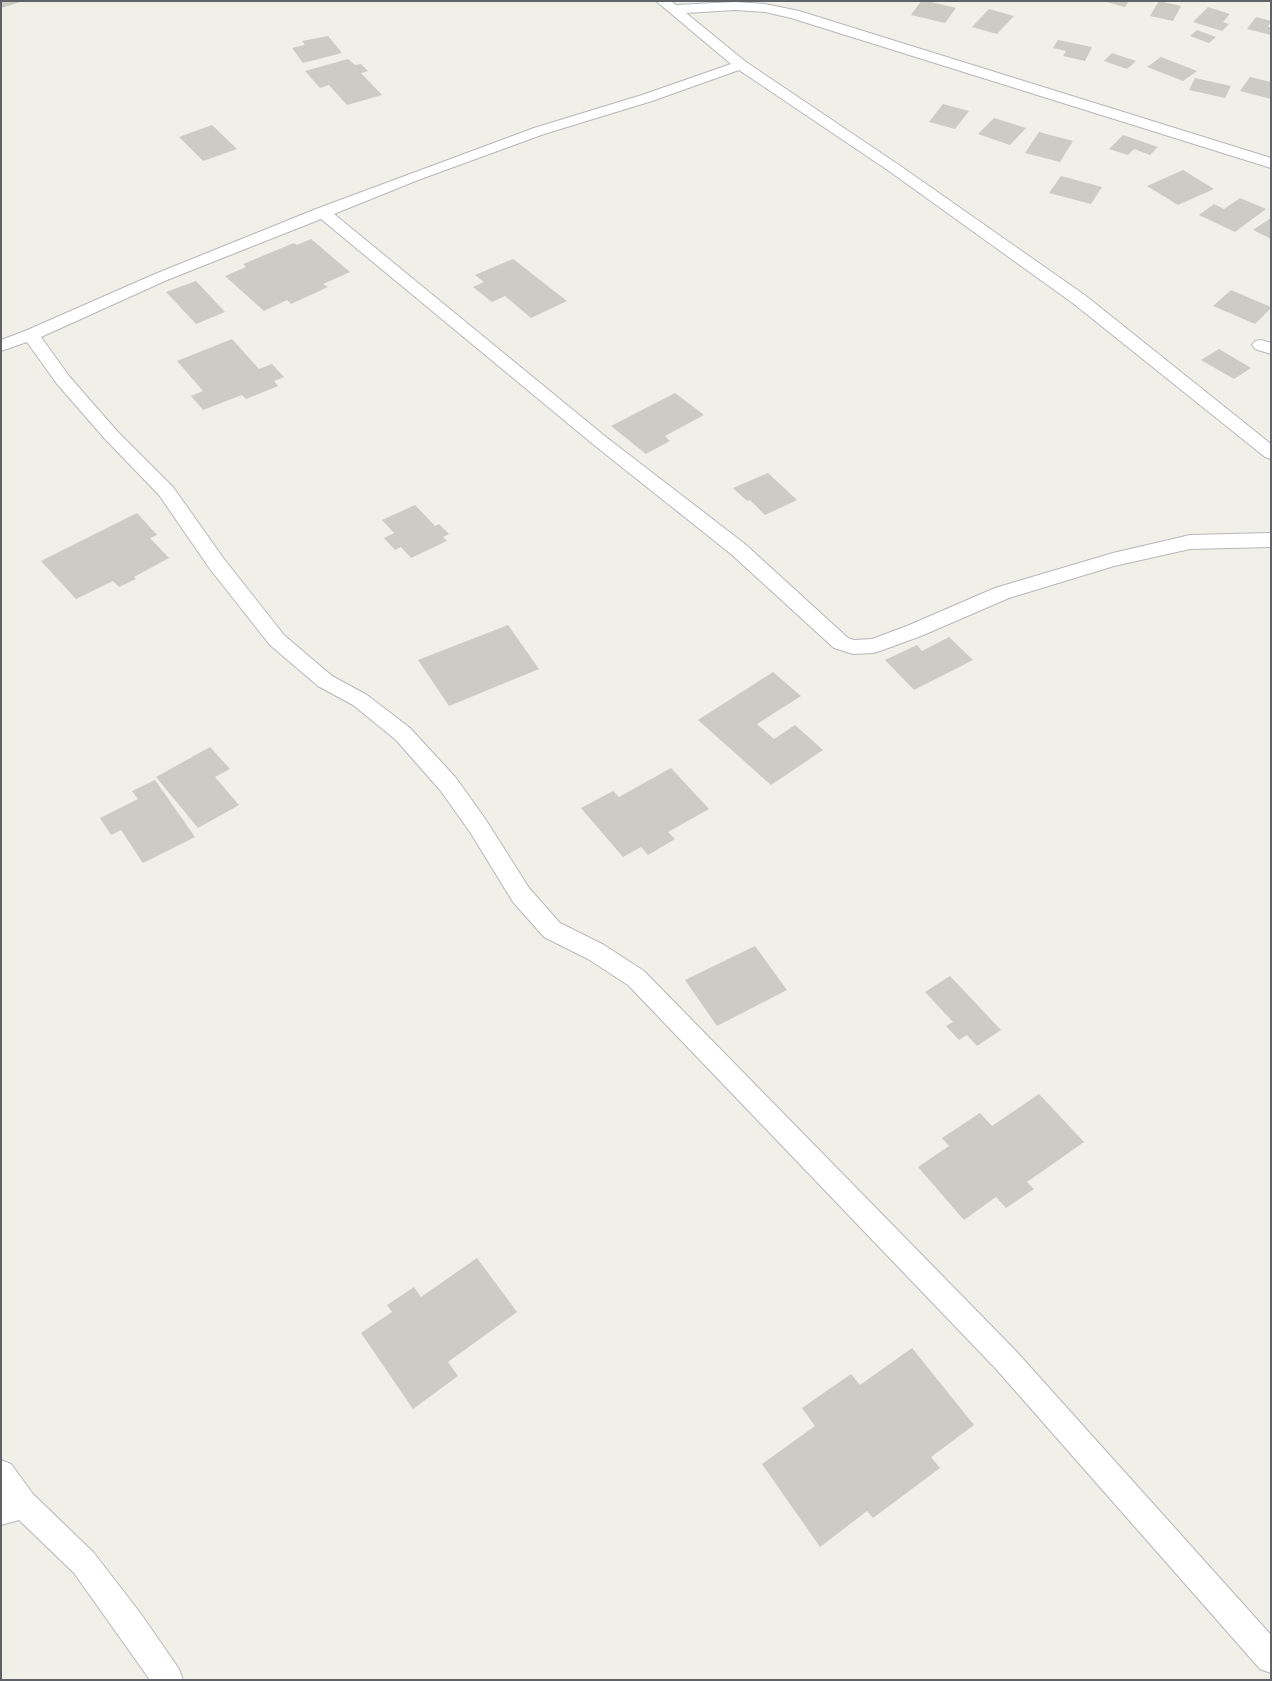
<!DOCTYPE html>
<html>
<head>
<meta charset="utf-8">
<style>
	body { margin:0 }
	#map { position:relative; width:1272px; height:1681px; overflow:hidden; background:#f0efe8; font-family:"Fira Sans Condensed",sans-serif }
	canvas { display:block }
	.frame { position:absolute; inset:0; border:2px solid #5f6267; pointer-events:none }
</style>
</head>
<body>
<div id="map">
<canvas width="1272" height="1681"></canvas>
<div class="frame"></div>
</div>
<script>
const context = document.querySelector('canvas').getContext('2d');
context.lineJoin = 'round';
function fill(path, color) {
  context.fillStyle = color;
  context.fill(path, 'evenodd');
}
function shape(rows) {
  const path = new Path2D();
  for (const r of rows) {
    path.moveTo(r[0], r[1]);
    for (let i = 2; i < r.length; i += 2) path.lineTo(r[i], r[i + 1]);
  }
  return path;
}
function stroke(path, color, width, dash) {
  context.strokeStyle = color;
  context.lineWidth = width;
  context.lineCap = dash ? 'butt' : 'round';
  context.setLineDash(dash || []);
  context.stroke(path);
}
fill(shape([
	[1,1,24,1,1,8],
	[921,1,927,1,956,8,945,23,911,15],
	[1103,1,1129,1,1125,7],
	[1159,1,1181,6,1173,21,1150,16],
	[1208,7,1230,14,1223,22,1229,24,1222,31,1193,22],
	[989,9,1014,16,997,34,972,27],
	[1256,17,1271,21,1268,27,1271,27,1271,35,1247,29],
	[1197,30,1216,37,1209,43,1190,36],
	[328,36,342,53,303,63,292,48,305,45,302,41],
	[1058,40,1092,47,1085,61,1063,56,1066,51,1053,48],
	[1112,53,1136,61,1127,69,1104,61],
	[1161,57,1197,71,1183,81,1147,67],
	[348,59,355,65,361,64,368,71,361,73,382,95,347,105,329,85,320,88,305,71],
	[1250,77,1271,82,1271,99,1240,91],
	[1195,78,1231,86,1225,98,1189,90],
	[943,104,969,111,955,129,929,122],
	[994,118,1026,128,1010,145,978,134],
	[212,125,237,149,203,161,179,137],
	[1039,132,1073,141,1060,162,1025,153],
	[1123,135,1158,147,1150,155,1134,149,1128,155,1109,149],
	[1183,170,1214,189,1178,205,1147,186],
	[1061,176,1102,187,1091,204,1049,193],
	[1240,198,1266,209,1235,232,1199,215,1214,204,1224,209],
	[1271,218,1271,239,1253,230],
	[311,239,350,272,323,284,328,287,291,304,287,300,264,311,225,276,246,267,243,264,294,243,297,245],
	[513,259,567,301,531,318,505,296,492,302,473,287,484,282,475,275],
	[196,281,225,312,196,324,166,292],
	[1231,290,1271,307,1271,308,1255,324,1213,306],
	[232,339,259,369,272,364,284,377,274,381,278,386,246,399,242,395,203,410,191,396,203,391,177,361],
	[1219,349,1251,368,1234,379,1201,360],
	[675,393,704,415,665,436,670,441,646,454,611,426],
	[768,473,797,500,765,515,750,500,747,501,733,488],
	[415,505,435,526,439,524,449,534,443,537,447,541,411,558,401,547,395,550,384,538,394,533,382,520],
	[137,513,157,535,150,538,169,558,134,577,136,579,119,587,113,581,76,599,41,561],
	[508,625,539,669,449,706,418,660],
	[949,637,973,660,914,690,885,660,917,645,922,651],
	[773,672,801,696,757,724,774,739,795,725,823,750,771,785,698,720],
	[210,747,230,769,215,777,239,805,198,828,156,777],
	[671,768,709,809,668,832,675,839,648,855,641,847,623,857,581,808,613,791,619,797],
	[155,780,195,837,143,863,121,830,111,835,100,818,138,799,132,791],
	[755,946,787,990,717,1026,685,980],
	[950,976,1001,1030,977,1046,967,1035,959,1040,946,1026,953,1022,925,992],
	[1039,1094,1084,1142,1027,1182,1034,1189,1006,1208,996,1197,964,1220,918,1167,949,1146,942,1138,980,1113,992,1126],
	[477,1258,517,1312,448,1362,458,1376,413,1409,361,1333,392,1312,387,1305,414,1287,421,1297],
	[912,1348,974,1425,931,1457,940,1468,873,1518,867,1511,820,1547,762,1464,815,1426,802,1408,851,1374,860,1385]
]), '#cccbc4');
const street = shape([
	[656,1,671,1,676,5,735,2,765,4,799,11,1271,158,1271,168,791,18,765,12,735,10,686,13,746,62,899,165,1086,296,1271,444,1271,459,1265,457,1074,304,889,171,739,70,652,101,544,134,418,180,334,214,606,437,745,544,848,638,854,640,872,639,907,626,995,588,1113,553,1190,535,1271,533,1271,547,1190,549,1114,566,1009,598,921,636,880,651,873,653,853,654,834,648,731,554,594,445,321,219,167,280,41,337,69,376,117,431,173,487,224,559,284,635,332,676,367,695,410,728,456,778,486,820,529,888,560,923,604,945,644,971,1016,1351,1271,1635,1271,1673,1260,1669,996,1369,628,985,588,959,544,937,513,902,470,832,440,790,396,740,353,705,318,686,270,645,210,569,159,495,105,439,57,384,27,342,1,351,1,340,25,331,155,274,316,209,534,128,642,95,731,64,656,1],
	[1261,340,1271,343,1271,354,1255,349,1252,345,1255,341,1261,340],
	[1,1460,11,1464,33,1494,94,1553,141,1614,179,1669,183,1680,150,1680,74,1573,19,1520,1,1525,1,1460]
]);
stroke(street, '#b5b7bb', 2);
fill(street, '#fff');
</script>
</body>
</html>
